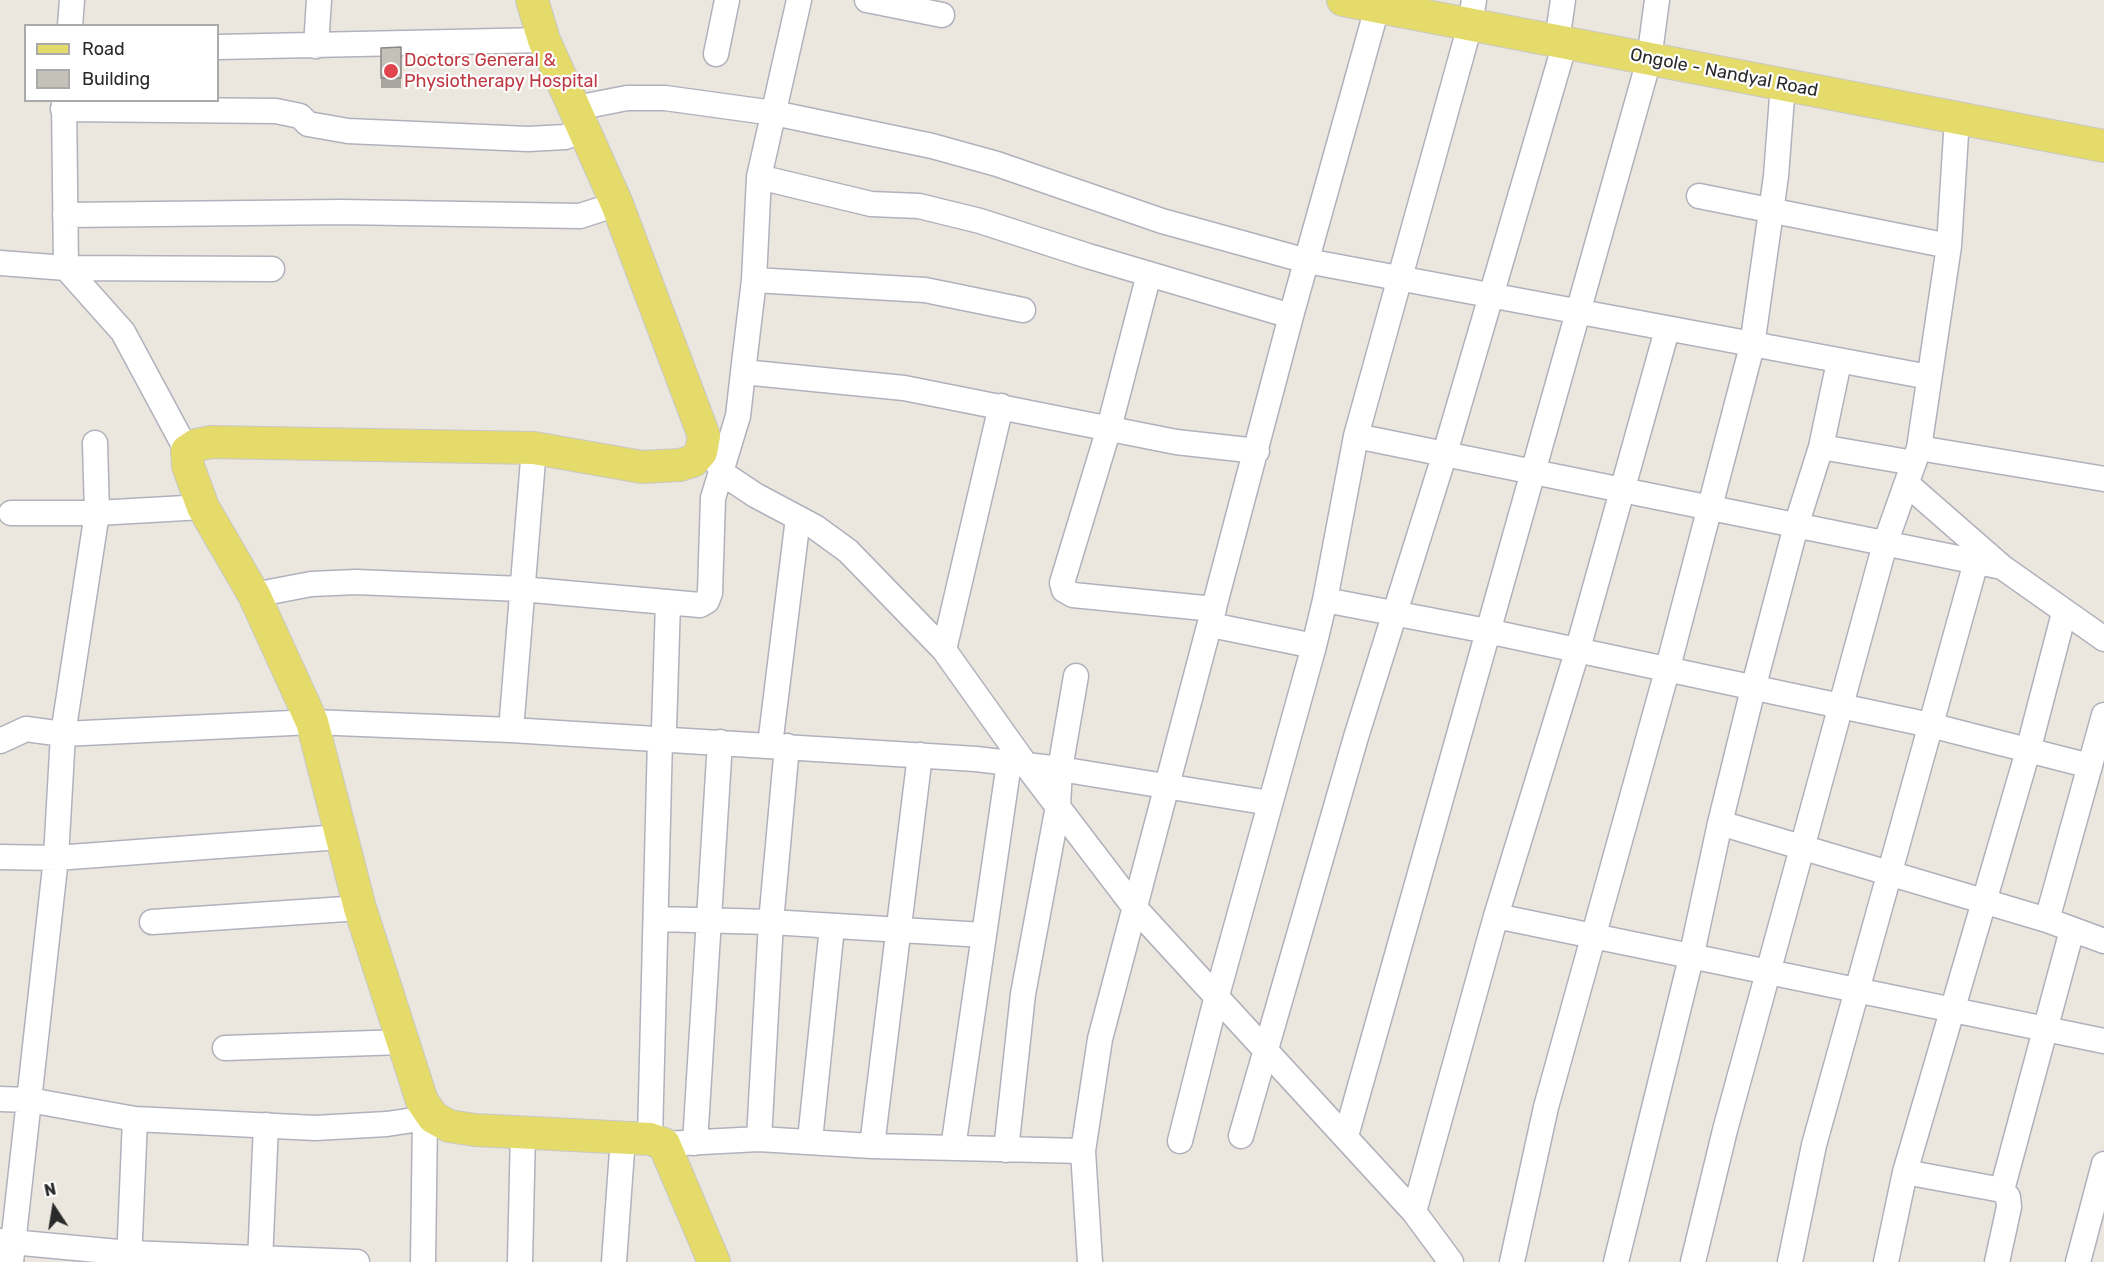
<!DOCTYPE html>
<html>
<head>
<meta charset="utf-8">
<style>
	body { margin:0 }
	#map { position:relative; width:2104px; height:1262px; overflow:hidden; background:#ebe7de; font-family:Rubik,sans-serif }
	canvas { display:block }
	.legend { position:absolute; left:24px; top:24px; width:195px; height:78px; box-sizing:border-box; background:#fff; border:2px solid #aaa; margin:0; padding:8px 10px; list-style:none; font-size:18px; color:#2a2a2a }
	.legend li { display:flex; align-items:center; gap:12px; height:30px }
	.legend b { width:30px; border:2px solid #aaa }
	.north { position:absolute; left:24px; top:1178px; width:60px; height:60px; -webkit-text-stroke:4px #fff; paint-order:stroke; rotate:348deg; font-size:16px; font-weight:700; line-height:24px; text-align:center; color:#2a2a2a }
	.north::after { content:''; display:block; margin:auto; width:21px; height:27px; background:#2a2a2a; clip-path:polygon(50% 0,100% 100%,50% 72%,0 100%) }
</style>
</head>
<body>
<div id="map">
<canvas width="2104" height="1262"></canvas>
<ul class="legend">
<li><b style="height:8px;background:#e4db6a"></b>Road</li>
<li><b style="height:16px;background:#c4c1b9"></b>Building</li>
</ul>
<div class="north">N</div>
</div>
<script>
const context = document.querySelector('canvas').getContext('2d');
context.lineJoin = 'round';
function shape(rows) {
  const path = new Path2D();
  for (const r of rows) {
    path.moveTo(r[0], r[1]);
    for (let i = 2; i < r.length; i += 2) path.lineTo(r[i], r[i + 1]);
  }
  return path;
}
function stroke(path, color, width, dash) {
  context.strokeStyle = color;
  context.lineWidth = width;
  context.lineCap = dash ? 'butt' : 'round';
  context.setLineDash(dash || []);
  context.stroke(path);
}
function fill(path, color) {
  context.fillStyle = color;
  context.fill(path, 'evenodd');
}
function label(font, color, halo, rows, align = 'center') {
  context.font = font + ' Rubik,sans-serif';
  context.lineWidth = 4.5;
  context.setLineDash([]);
  context.textBaseline = 'middle';
  context.strokeStyle = halo;
  context.fillStyle = color;
  for (const [text, x, y, turn = 0] of rows) {
    context.save();
    context.translate(x, y);
    context.rotate((+turn || 0) * Math.PI / 180);
    context.textAlign = isNaN(turn) ? turn : align;
    if (halo) context.strokeText(text, 0, 0);
    context.fillText(text, 0, 0);
    context.restore();
  }
}
const minor = shape([
	[867,0,942,15],
	[70,26,72,0],
	[1557,41,1563,0],
	[316,46,319,0],
	[218,47,544,40],
	[716,54,727,0],
	[64,100,66,268,123,332,187,451],
	[576,108,627,98,665,98,774,113,932,146,997,164,1162,221,1307,261,1929,377],
	[63,109,276,111,300,116,308,124,348,131,528,139,565,137,585,129],
	[759,177,871,204,919,206,980,221,1088,256,1291,316],
	[1699,196,1949,246],
	[65,215,342,212,580,216,617,204],
	[0,263,66,268,272,269],
	[1149,274,1109,428,1062,583,1064,590,1073,595,1214,609],
	[754,280,925,290,1023,310],
	[743,372,904,388,1176,442,1257,451],
	[704,436,722,473,755,495,815,527,848,551,944,650,1026,765,1135,908,1414,1212,1451,1262],
	[1356,436,2002,567],
	[1821,447,1914,463],
	[1919,448,2104,479],
	[1907,484,2002,567,2104,639],
	[11,513,97,513,203,507],
	[254,595,311,584,356,582,521,589,700,605,707,601,710,593,713,498,738,416,743,372,754,280,759,177,799,0],
	[1325,600,1487,631,1930,725,2090,766],
	[1211,625,1314,646],
	[944,650,1001,406],
	[511,730,534,448],
	[0,741,26,729,63,734,312,722,511,730,976,759,1060,769,1270,803],
	[770,745,798,518],
	[1720,823,2047,920,2104,941],
	[0,857,56,858,340,837],
	[1496,916,2104,1041],
	[656,919,771,922,983,935],
	[2047,920,2104,715],
	[152,922,360,908],
	[225,1048,403,1042],
	[0,1099,29,1100,135,1119,315,1128,387,1124,433,1117],
	[1241,1136,1356,737,1445,453,1565,43],
	[1346,1136,1649,60,1657,0],
	[650,1139,660,739,664,729,668,602],
	[759,1139,771,922,787,746],
	[810,1140,832,927],
	[1180,1141,1216,999,1314,646,1325,600,1356,436,1470,25,1474,0],
	[695,1143,720,742],
	[664,1144,759,1139,872,1146,1083,1151,1100,1039,1291,316,1377,8],
	[872,1146,920,755],
	[953,1148,1009,763],
	[1006,1150,1023,994,1058,806,1060,769,1076,676],
	[1083,1151,1090,1262],
	[1905,1172,2002,1190,2008,1197,2009,1207,1997,1262],
	[2002,1190,2072,930],
	[1414,1212,1496,916,1577,652,1667,330],
	[0,1241,129,1253,357,1262],
	[11,1262,56,858,63,734,97,513,95,443],
	[129,1262,135,1119],
	[260,1262,266,1125],
	[423,1262,425,1118],
	[520,1262,523,1131],
	[614,1262,623,1137],
	[1512,1262,1546,1107,1667,671,1752,346,1776,176,1783,84],
	[1616,1262,1691,958,1720,823,1753,689,1796,526,1821,447,1839,362],
	[1693,1262,1725,1130,1885,544,1919,448,1949,246,1957,118],
	[1790,1262,1814,1145,1976,562],
	[1886,1262,1905,1172,2028,751,2064,613],
	[2078,1262,2104,1164]
]);
const major = shape([
	[532,0,544,40,617,204,704,436,701,452,693,461,680,465,642,467,534,448,211,442,196,445,187,451,188,466,203,507,254,595,312,722,360,908,422,1101,433,1117,449,1126,475,1130,650,1139,664,1144,714,1262],
	[1343,0,2104,146]
]);
stroke(minor, '#b1b1bd', 27);
stroke(major, '#c8c8c8', 34);
stroke(minor, '#fff', 24);
stroke(major, '#e4db6a', 32);
fill(shape([
	[401,47,401,88,381,88,381,48]
]), '#a9a69f');
const building = shape([
	[401,47,401,78,381,78,381,48,401,47]
]);
fill(building, '#c4c1b9');
stroke(building, '#898782', 1.5);
for (const [x, y, r, color] of [
	[391,71,8,"#e0444e"]
]) {
  const dot = new Path2D();
  dot.arc(x, y, r, 0, 2 * Math.PI);
  context.fillStyle = color;
  context.fill(dot);
  stroke(dot, '#fff', 2);
}
label('18px', '#be3a42', '#fff', [
	["Doctors General &",404,61],
	["Physiotherapy Hospital",404,82]
], 'left');
label('18px', '#2a2a2a', '#fff', [
	["Ongole - Nandyal Road",1724,73,11]
]);
</script>
</body>
</html>
